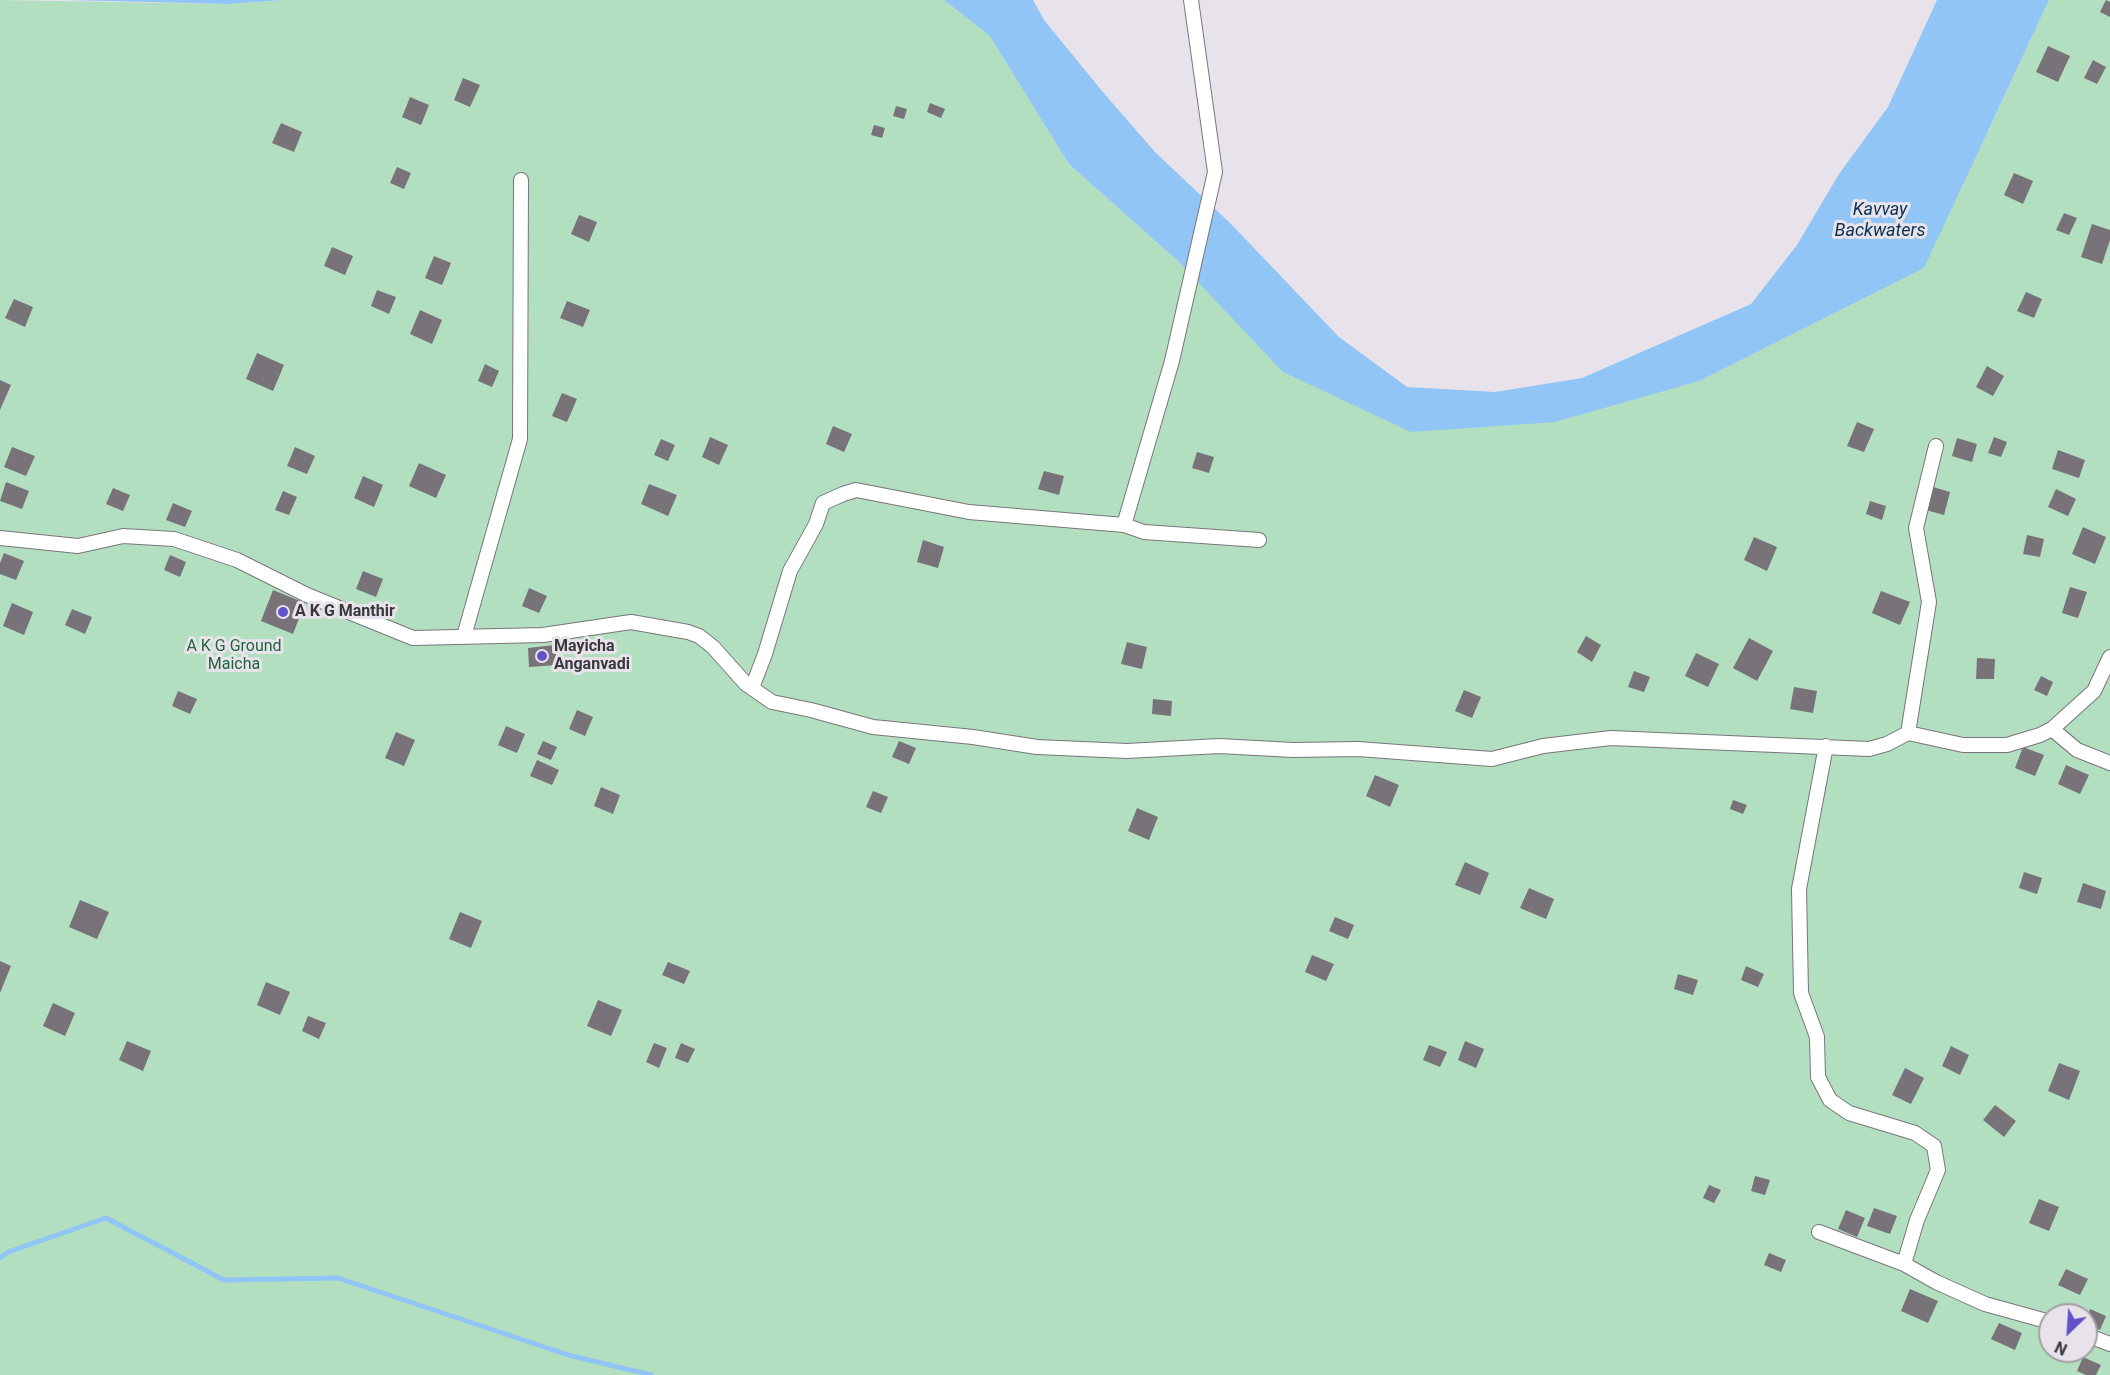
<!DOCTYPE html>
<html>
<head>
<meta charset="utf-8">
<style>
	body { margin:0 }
	#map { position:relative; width:2110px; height:1375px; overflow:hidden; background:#e8e3ea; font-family:Roboto,sans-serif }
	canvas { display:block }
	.north { position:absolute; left:2038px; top:1303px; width:60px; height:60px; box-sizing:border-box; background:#e8e3ea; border:2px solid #a29fa4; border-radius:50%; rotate:205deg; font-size:16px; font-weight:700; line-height:24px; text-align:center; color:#3a383b }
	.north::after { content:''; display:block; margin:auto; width:21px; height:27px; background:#6052ca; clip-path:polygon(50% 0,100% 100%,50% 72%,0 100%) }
</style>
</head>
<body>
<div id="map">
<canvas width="2110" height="1375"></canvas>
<div class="north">N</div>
</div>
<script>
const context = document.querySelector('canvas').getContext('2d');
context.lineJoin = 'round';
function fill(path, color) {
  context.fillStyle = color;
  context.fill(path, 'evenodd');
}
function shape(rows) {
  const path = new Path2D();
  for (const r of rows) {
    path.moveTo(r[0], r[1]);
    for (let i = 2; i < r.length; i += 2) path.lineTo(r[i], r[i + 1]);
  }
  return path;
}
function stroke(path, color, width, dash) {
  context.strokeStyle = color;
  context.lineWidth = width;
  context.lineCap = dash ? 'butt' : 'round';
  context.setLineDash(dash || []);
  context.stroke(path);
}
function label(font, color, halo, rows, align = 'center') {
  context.font = font + ' Roboto,sans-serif';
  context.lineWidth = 6;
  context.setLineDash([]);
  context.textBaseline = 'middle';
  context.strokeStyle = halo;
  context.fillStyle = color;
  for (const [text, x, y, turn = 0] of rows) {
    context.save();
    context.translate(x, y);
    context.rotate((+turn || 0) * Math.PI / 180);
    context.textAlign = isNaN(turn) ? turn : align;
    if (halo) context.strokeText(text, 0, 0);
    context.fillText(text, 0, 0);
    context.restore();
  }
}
fill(shape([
	[0,0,228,4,284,0,944,0,989,35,1069,164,1179,262,1411,432,1699,381,1989,129,2049,0,2110,0,2110,1375,0,1375],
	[2050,1315,2086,1315,2086,1351,2050,1351]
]), '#b3dfc1');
fill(shape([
	[68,0,284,0,228,4],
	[944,0,1033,0,1044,20,1102,91,1155,152,1230,223,1339,337,1407,387,1495,392,1582,378,1751,304,1797,245,1839,174,1888,107,1937,0,2049,0,1924,268,1699,381,1555,422,1411,432,1283,372,1179,262,1069,164,989,35]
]), '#90c5f5');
stroke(shape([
	[0,1258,8,1252,106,1218,224,1280,338,1278,568,1355,651,1375]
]), '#90c5f5', 5);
fill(shape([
	[2106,0,2110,2,2110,17,2100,12],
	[2048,46,2070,56,2058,82,2036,72],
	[2093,60,2106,67,2097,84,2084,78],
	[463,78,480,85,470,107,454,100],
	[410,97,429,105,421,125,402,117],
	[930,103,945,109,941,118,927,112],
	[896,106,907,109,904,119,893,116],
	[281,123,302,132,294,152,272,143],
	[874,125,885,128,882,138,871,135],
	[397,167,411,173,404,189,390,183],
	[2014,173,2033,181,2023,204,2004,195],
	[2064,213,2077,218,2069,235,2056,230],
	[579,215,597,222,589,242,571,234],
	[2092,224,2110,230,2110,240,2102,264,2081,257],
	[332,247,353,256,345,275,324,266],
	[434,256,451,263,442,285,425,278],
	[377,290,396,297,389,314,371,306],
	[2026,292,2042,299,2034,318,2017,311],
	[14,299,33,307,25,327,5,318],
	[567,301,590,310,583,327,560,318],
	[420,310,442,320,432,344,410,334],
	[257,353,284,365,273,391,246,379],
	[485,364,499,371,492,387,478,381],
	[1987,366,2004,376,1993,396,1976,387],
	[0,380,11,385,0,410],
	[562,393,577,399,567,422,552,416],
	[1857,422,1874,429,1864,452,1847,446],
	[833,426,852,434,844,452,826,444],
	[710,437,728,445,719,465,702,457],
	[1994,437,2007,442,2001,457,1988,453],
	[1957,438,1977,444,1972,462,1952,456],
	[661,439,675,445,668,461,654,455],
	[12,447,35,456,26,476,4,467],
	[295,447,315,456,307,474,287,466],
	[2058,450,2085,460,2079,478,2052,469],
	[1197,452,1214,457,1209,473,1192,468],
	[419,463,446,475,436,498,409,486],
	[1044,471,1064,476,1059,495,1038,489],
	[363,476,383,485,374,507,354,498],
	[6,482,29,491,22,509,0,501],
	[649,484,677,495,668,516,641,504],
	[1933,487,1950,492,1944,515,1926,510],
	[113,488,130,495,123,511,106,504],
	[2056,489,2076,499,2068,516,2048,507],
	[283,491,297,497,289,515,275,510],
	[1870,501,1886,506,1882,520,1866,514],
	[173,503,192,511,185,527,166,520],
	[2083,527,2106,537,2095,564,2072,554],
	[2027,535,2044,539,2040,557,2023,554],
	[1754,537,1777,547,1767,571,1744,560],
	[923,540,944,547,938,568,917,562],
	[4,553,24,561,16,580,0,574,0,563],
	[170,555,186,562,180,577,164,570],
	[363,571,383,579,376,597,356,589],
	[2070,587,2087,592,2078,618,2062,613],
	[529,588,547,596,539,613,522,606],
	[273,590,305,603,293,634,261,621],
	[1881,591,1910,602,1900,625,1872,613],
	[12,603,33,612,24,635,3,626],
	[72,609,92,617,85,634,65,625],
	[1586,636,1601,645,1592,662,1577,652],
	[1749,638,1773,651,1757,681,1733,668],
	[1127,642,1147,647,1142,669,1121,664],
	[555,645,557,665,529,667,528,648],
	[1696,653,1719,664,1708,687,1685,676],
	[1977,658,1995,659,1994,679,1976,679],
	[1634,671,1650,677,1644,692,1628,687],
	[2041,676,2053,682,2047,696,2034,690],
	[1794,687,1817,691,1813,713,1790,709],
	[1464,690,1481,697,1472,718,1455,711],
	[178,691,197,699,190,714,172,706],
	[1153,699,1172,701,1171,716,1152,714],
	[577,710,593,717,585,736,569,729],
	[506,726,525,734,517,753,498,745],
	[396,732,415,740,404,766,385,758],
	[543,741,557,747,551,760,537,754],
	[899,741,916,748,909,764,892,757],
	[2023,747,2044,755,2035,776,2015,768],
	[537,760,559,770,552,785,530,776],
	[2066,765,2089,775,2080,794,2058,784],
	[1375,775,1399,785,1390,807,1366,796],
	[601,787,620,795,613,814,594,806],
	[873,791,888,797,881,813,866,807],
	[1733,800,1747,805,1743,814,1730,809],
	[1137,808,1158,817,1149,840,1128,831],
	[1465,862,1489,873,1480,895,1455,885],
	[2024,872,2042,878,2037,894,2019,888],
	[2083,883,2106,891,2101,909,2077,902],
	[1529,888,1554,899,1546,919,1520,908],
	[80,900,109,912,97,939,69,927],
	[460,912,482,921,471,948,449,939],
	[1335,917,1354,925,1348,939,1329,931],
	[1312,955,1334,964,1326,981,1305,972],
	[0,961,11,966,0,993],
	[668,962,690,971,684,984,662,975],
	[1746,966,1764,974,1758,987,1741,980],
	[1678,974,1698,980,1693,995,1674,989],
	[266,982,290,992,280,1015,257,1005],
	[598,1000,622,1010,611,1036,587,1026],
	[53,1003,75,1013,65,1036,43,1026],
	[308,1016,326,1023,319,1039,302,1031],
	[127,1041,151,1051,143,1071,119,1060],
	[1465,1041,1484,1049,1476,1068,1458,1060],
	[654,1043,667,1048,659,1068,646,1062],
	[681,1043,695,1049,688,1063,675,1058],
	[1429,1045,1447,1052,1440,1067,1423,1060],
	[1951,1046,1969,1055,1960,1075,1942,1066],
	[2059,1063,2080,1071,2069,1100,2048,1091],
	[1905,1068,1924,1078,1911,1104,1892,1095],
	[1995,1105,2016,1121,2004,1137,1983,1120],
	[1755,1176,1770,1180,1765,1195,1751,1191],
	[1709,1185,1721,1190,1714,1203,1703,1198],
	[2039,1199,2059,1207,2049,1231,2029,1223],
	[1874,1208,1897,1216,1890,1234,1867,1226],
	[1846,1210,1865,1218,1857,1237,1838,1229],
	[1769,1253,1786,1260,1781,1272,1764,1265],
	[2066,1269,2088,1279,2080,1295,2058,1285],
	[1910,1289,1938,1301,1928,1323,1901,1311],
	[2090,1309,2106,1316,2100,1330,2086,1324],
	[1999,1323,2022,1333,2015,1350,1991,1339],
	[2083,1357,2101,1365,2096,1375,2086,1375,2077,1371]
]), '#777379');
const minor = shape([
	[1124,525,1172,361,1215,172,1191,0],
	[0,538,78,546,123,536,174,539,237,560,307,595,413,638,543,635,631,622,688,632,699,636,713,647,746,684,772,702,811,710,873,727,973,737,1037,747,1127,751,1219,746,1293,750,1358,749,1492,759,1543,746,1611,738,1869,749,1887,744,1908,733,1963,745,2007,745,2040,735,2052,729,2094,691,2110,657],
	[464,636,520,439,521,180],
	[752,688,765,654,790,571,816,524,823,503,843,494,856,490,969,512,1124,525,1144,532,1259,540],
	[2052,729,2077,750,2110,763],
	[1908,733,1929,602,1916,528,1936,446],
	[1826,746,1799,889,1801,993,1817,1037,1818,1077,1830,1100,1849,1113,1915,1133,1934,1146,1938,1170,1917,1220,1904,1264,1936,1282,1985,1304,2050,1322],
	[1819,1232,1904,1264],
	[2086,1335,2110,1344]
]);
stroke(minor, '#79757b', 16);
stroke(minor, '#fff', 14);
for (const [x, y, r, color] of [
	[283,612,6,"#6052ca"],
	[542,656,6,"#6052ca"]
]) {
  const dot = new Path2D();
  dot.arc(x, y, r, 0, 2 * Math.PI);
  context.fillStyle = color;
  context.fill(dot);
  stroke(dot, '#e8e3ea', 2);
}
label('bold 16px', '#3a383b', '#e8e3ea', [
	["A K G Manthir",295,612],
	["Mayicha",554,647],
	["Anganvadi",554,665]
], 'left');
label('16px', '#1e653e', '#e8e3ea', [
	["A K G Ground",234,647],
	["Maicha",234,665]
]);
label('italic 18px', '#093151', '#e8e3ea', [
	["Kavvay",1880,210],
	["Backwaters",1880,231]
]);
</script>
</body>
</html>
